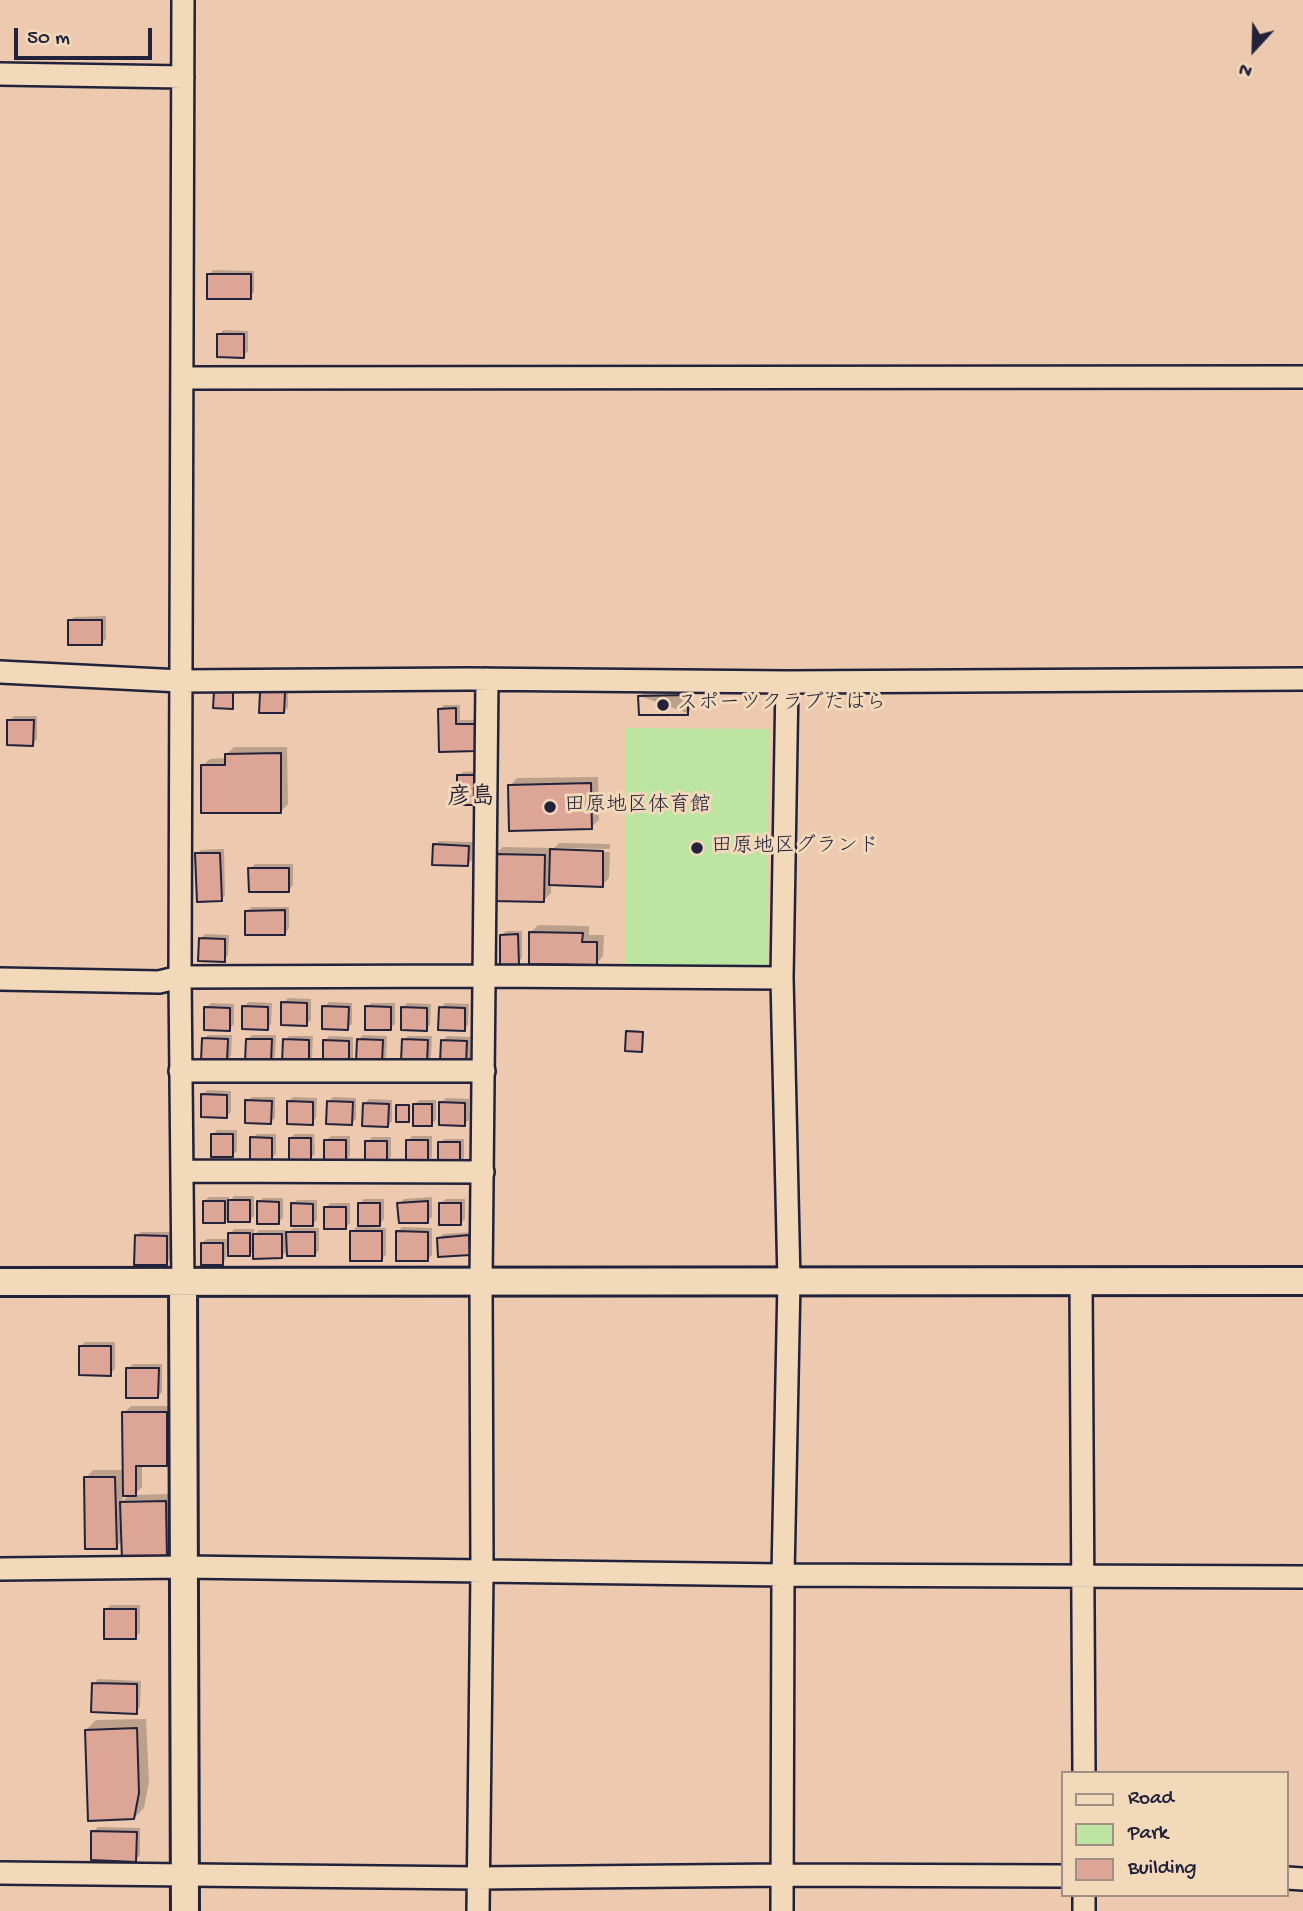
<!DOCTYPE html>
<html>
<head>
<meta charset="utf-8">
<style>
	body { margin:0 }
	#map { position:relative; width:1303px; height:1911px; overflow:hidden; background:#ecc9af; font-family:"Gochi Hand",sans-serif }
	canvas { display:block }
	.legend { position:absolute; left:1061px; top:1771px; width:228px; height:126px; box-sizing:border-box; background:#f2d9ba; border:2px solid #9f9087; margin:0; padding:9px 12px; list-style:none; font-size:21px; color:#22223b }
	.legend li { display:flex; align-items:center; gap:14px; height:35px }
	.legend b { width:35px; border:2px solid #9f9087 }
	.north { position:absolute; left:1219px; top:14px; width:70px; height:70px; -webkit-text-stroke:5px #f2d9ba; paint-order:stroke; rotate:202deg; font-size:19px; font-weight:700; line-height:28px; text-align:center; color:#22223b }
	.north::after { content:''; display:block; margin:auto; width:24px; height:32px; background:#22223b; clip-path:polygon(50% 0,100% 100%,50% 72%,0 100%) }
	.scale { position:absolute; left:14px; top:28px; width:138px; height:32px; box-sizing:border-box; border:4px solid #22223b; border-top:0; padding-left:9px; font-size:21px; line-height:24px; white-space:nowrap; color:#22223b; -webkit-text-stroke:5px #f2d9ba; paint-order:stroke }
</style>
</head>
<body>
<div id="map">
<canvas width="1303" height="1911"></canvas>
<ul class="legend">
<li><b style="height:9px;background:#f2d9ba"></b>Road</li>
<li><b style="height:19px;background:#bbe5a1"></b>Park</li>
<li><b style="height:19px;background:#dda596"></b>Building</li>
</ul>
<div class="north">N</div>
<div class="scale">50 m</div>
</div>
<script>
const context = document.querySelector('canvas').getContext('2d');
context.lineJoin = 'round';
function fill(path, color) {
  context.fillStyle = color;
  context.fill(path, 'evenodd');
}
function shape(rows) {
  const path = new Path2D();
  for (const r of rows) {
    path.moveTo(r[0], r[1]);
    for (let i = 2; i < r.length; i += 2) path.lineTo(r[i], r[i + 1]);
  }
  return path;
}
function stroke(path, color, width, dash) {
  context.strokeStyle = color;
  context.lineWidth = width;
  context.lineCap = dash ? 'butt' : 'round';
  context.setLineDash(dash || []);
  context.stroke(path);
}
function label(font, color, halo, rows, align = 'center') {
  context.font = font + ' "Gochi Hand","Klee One",sans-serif';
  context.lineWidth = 6;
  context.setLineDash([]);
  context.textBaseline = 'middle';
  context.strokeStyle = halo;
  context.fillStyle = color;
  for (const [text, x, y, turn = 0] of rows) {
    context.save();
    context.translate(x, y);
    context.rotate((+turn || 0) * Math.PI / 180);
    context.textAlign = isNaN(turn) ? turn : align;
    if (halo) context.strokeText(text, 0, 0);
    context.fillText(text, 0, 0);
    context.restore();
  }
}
fill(shape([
	[625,728,769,729,767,968,625,967]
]), '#bbe5a1');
fill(shape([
	[213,270,254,271,254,292,250,297,209,275],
	[223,330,248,331,248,351,243,356,219,335],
	[106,616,106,639,102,643,70,621,74,617],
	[266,688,288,688,288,707,284,712,261,692],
	[692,691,692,708,687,713,640,696,644,692],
	[444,705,460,705,460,720,479,720,480,745,475,749,439,710],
	[14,716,37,716,37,739,33,744,9,721],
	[234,747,287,747,288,804,281,811,202,766,210,759,227,758,227,754],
	[479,771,475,803,459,776,463,772],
	[598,777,599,820,591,827,510,786,517,778],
	[439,841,473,842,472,860,468,864,435,845],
	[559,843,610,844,610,849,556,848,556,851,610,852,609,878,602,885,551,884,551,893,544,900,495,854,503,847,554,848],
	[224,849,225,895,221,899,197,854,201,850],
	[255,864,293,864,293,885,289,890,250,869],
	[251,907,289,907,289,928,285,933,246,912],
	[538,925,589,926,589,935,604,935,603,956,596,964,531,932],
	[506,931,522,931,522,958,518,963,502,935],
	[205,934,229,935,228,955,224,960,201,938],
	[288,998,311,999,311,1020,306,1024,283,1003],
	[248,1002,272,1003,271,1024,267,1028,244,1007],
	[329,1002,352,1003,352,1024,347,1028,324,1007],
	[211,1003,234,1004,234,1024,229,1029,206,1008],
	[371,1003,395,1003,395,1024,390,1028,367,1007],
	[407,1003,431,1004,430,1025,426,1029,403,1008],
	[445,1003,469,1004,468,1025,464,1029,441,1008],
	[629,1030,644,1031,643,1048,641,1050,628,1031],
	[208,1035,232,1035,231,1056,226,1060,203,1039],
	[252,1035,276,1035,275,1056,271,1061,248,1039],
	[363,1035,387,1036,386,1057,382,1062,358,1040],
	[289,1036,313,1036,312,1057,308,1061,285,1040],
	[329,1036,353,1037,353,1058,348,1062,325,1041],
	[408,1036,432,1036,431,1057,427,1062,404,1040],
	[447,1036,470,1037,470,1058,465,1062,442,1041],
	[207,1090,231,1091,231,1112,226,1116,203,1095],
	[252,1097,275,1097,275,1118,270,1122,247,1101],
	[293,1097,317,1098,316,1118,312,1123,289,1101],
	[333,1097,356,1098,356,1119,351,1123,328,1102],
	[446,1098,469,1099,469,1120,464,1124,441,1103],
	[369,1099,392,1100,392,1121,388,1125,364,1104],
	[419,1100,436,1100,436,1120,431,1124,414,1105],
	[400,1104,410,1104,410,1119,409,1121,398,1105],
	[217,1130,237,1130,237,1151,232,1155,213,1135],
	[257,1134,276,1134,276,1154,271,1158,252,1138],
	[295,1134,314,1134,315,1154,310,1158,290,1138],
	[331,1136,350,1136,350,1156,346,1161,326,1140],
	[412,1136,432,1136,432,1157,427,1161,408,1141],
	[372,1137,391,1137,391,1157,387,1162,367,1142],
	[444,1139,464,1139,464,1159,459,1163,440,1143],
	[234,1196,254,1196,254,1216,249,1221,230,1216,224,1222,205,1201,209,1197,229,1197,229,1202],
	[432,1197,432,1217,427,1221,399,1204,404,1199],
	[263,1198,283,1198,283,1218,278,1222,259,1202],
	[364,1199,384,1199,384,1219,380,1224,363,1224,363,1227,386,1228,386,1255,381,1259,352,1232,356,1227,360,1227,360,1204],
	[446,1199,465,1199,465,1219,460,1224,441,1203],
	[297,1200,317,1200,317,1220,312,1224,293,1204],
	[330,1203,350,1203,350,1223,345,1228,326,1208],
	[402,1227,432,1228,432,1255,427,1259,398,1232],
	[293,1228,319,1228,319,1250,315,1255,288,1250,281,1257,255,1249,250,1254,230,1234,234,1229,254,1229,254,1236,259,1230,286,1230,286,1235],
	[141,1232,171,1232,170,1259,166,1264,136,1236],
	[473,1232,474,1248,469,1253,439,1238,443,1234],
	[207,1239,227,1239,226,1259,222,1263,202,1243],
	[85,1342,115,1342,115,1369,110,1374,81,1346],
	[133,1364,162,1364,162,1392,158,1396,128,1368],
	[131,1406,174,1406,174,1457,167,1464,142,1464,142,1487,134,1495,172,1494,174,1550,167,1557,123,1540,116,1547,86,1478,93,1470,124,1470,124,1413],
	[122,1494,130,1494,123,1501],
	[110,1605,140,1605,140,1633,135,1637,106,1610],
	[98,1679,141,1681,140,1707,136,1712,94,1684],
	[146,1719,149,1782,144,1808,134,1818,86,1730,96,1720],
	[98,1827,140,1828,140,1855,135,1860,93,1832]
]), '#0003');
const building = shape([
	[207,274,251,274,251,299,207,299,207,274],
	[217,334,244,334,244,358,217,357,217,334],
	[68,620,102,620,102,645,68,645,68,620],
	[214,691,233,692,233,709,213,708,214,691],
	[260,692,285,692,284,713,259,713,260,692],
	[688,695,688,715,639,715,638,696,688,695],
	[688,695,688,715,639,715,638,696,688,695],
	[456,708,456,724,475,724,476,751,439,752,438,709,456,708],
	[7,720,34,720,33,746,7,745,7,720],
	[281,753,281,813,201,813,201,765,225,765,225,754,281,753],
	[457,775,475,775,476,805,457,805,457,775],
	[591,783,592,829,509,831,508,785,591,783],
	[433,844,469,846,468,866,432,865,433,844],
	[550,849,603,851,603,887,549,885,550,849],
	[195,853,220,853,222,901,197,902,195,853],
	[494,854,545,855,544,902,493,901,494,854],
	[248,868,289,868,289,892,249,892,248,868],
	[285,910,285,935,245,935,245,911,285,910],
	[529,932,583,933,582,942,597,942,597,965,529,964,529,932],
	[518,934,519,965,500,965,500,935,518,934],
	[199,938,225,939,225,962,198,961,199,938],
	[281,1002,307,1003,307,1026,281,1025,281,1002],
	[242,1006,268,1007,268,1030,242,1029,242,1006],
	[322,1006,349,1007,348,1030,322,1029,322,1006],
	[365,1006,391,1007,391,1030,365,1030,365,1006],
	[204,1007,230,1008,230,1031,204,1030,204,1007],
	[401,1007,427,1008,427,1031,401,1030,401,1007],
	[439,1007,465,1008,465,1031,438,1030,439,1007],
	[626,1031,643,1032,642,1052,625,1051,626,1031],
	[202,1038,228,1039,227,1062,201,1062,202,1038],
	[246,1039,272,1039,271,1062,245,1062,246,1039],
	[283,1039,309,1040,309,1063,282,1063,283,1039],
	[357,1039,383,1040,382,1063,356,1062,357,1039],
	[402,1039,428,1040,427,1063,401,1062,402,1039],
	[323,1040,349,1041,349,1064,323,1063,323,1040],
	[441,1040,467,1041,466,1064,440,1063,441,1040],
	[201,1094,227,1095,227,1118,201,1117,201,1094],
	[245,1100,272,1101,271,1124,245,1123,245,1100],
	[287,1101,313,1102,313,1125,287,1124,287,1101],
	[327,1101,353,1102,352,1125,326,1124,327,1101],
	[439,1102,465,1103,465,1126,439,1125,439,1102],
	[363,1103,389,1104,388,1127,362,1126,363,1103],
	[413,1104,432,1104,432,1126,413,1126,413,1104],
	[396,1105,409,1105,409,1122,396,1122,396,1105],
	[211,1134,233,1134,233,1157,211,1157,211,1134],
	[250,1137,272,1138,272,1160,250,1160,250,1137],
	[289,1138,311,1138,311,1160,289,1160,289,1138],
	[324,1140,346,1140,346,1162,324,1162,324,1140],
	[406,1140,428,1140,428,1163,406,1163,406,1140],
	[365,1141,387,1141,387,1164,365,1163,365,1141],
	[438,1142,460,1142,460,1165,438,1165,438,1142],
	[228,1200,250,1200,250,1222,228,1222,228,1200],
	[203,1201,225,1201,225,1223,203,1223,203,1201],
	[257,1201,279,1202,279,1224,257,1224,257,1201],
	[428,1201,428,1223,399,1223,397,1203,428,1201],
	[291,1203,313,1204,313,1226,291,1226,291,1203],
	[358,1203,380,1203,380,1226,358,1226,358,1203],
	[439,1203,461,1203,461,1225,439,1225,439,1203],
	[324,1207,346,1207,346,1229,324,1229,324,1207],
	[350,1231,382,1231,382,1261,350,1261,350,1231],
	[396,1231,428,1232,428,1261,396,1261,396,1231],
	[286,1232,315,1232,315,1256,287,1256,286,1232],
	[228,1233,250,1233,250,1256,228,1256,228,1233],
	[253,1234,282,1234,282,1258,253,1259,253,1234],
	[135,1235,167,1236,167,1265,134,1265,135,1235],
	[469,1235,470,1255,438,1257,437,1238,469,1235],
	[201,1243,223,1243,223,1265,201,1265,201,1243],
	[79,1346,111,1346,111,1376,79,1375,79,1346],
	[126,1368,159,1368,158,1398,126,1398,126,1368],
	[122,1412,167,1412,167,1466,136,1466,136,1496,123,1496,122,1412],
	[84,1477,115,1477,117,1549,85,1549,84,1477],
	[166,1501,167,1559,122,1560,120,1502,166,1501],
	[104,1609,136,1609,136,1639,104,1639,104,1609],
	[92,1683,137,1684,137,1714,91,1712,92,1683],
	[137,1728,139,1793,134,1819,88,1821,85,1730,137,1728],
	[91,1831,137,1832,136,1862,91,1860,91,1831]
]);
fill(building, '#dda596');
stroke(building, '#22223b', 2);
const minor = shape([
	[0,74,183,77],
	[183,378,1303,377],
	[0,672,181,681,468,679,787,682,1303,679],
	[0,979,159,982,180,977,485,976,782,978],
	[180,1071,484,1071],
	[182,1171,483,1172],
	[1081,1281,1084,1773],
	[183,1282,180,977,183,0],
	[0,1569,184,1567,783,1575,1303,1577],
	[0,1873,478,1878,782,1875,1063,1876],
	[1287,1878,1303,1879],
	[1084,1895,1084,1911],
	[478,1911,482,1572,481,1281,487,679],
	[782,1911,783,1575,789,1281,782,978,787,682]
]);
const tertiary = shape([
	[0,1282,1303,1281],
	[183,1282,185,1911]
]);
stroke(minor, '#22223b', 26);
stroke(tertiary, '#22223b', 32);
stroke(minor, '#f2d9ba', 21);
stroke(tertiary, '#f2d9ba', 26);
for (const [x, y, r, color] of [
	[663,705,7,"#22223b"],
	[550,807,7,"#22223b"],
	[697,848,7,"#22223b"]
]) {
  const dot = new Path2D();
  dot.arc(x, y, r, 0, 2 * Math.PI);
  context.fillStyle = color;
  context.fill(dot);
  stroke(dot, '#f2d9ba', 2.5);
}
label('21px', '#22223b', '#f2d9ba', [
	["スポーツクラブたはら",677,705],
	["田原地区体育館",564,807],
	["田原地区グランド",711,848]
], 'left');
label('bold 24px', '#22223b', '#f2d9ba', [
	["彦島",471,799]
]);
</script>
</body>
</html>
